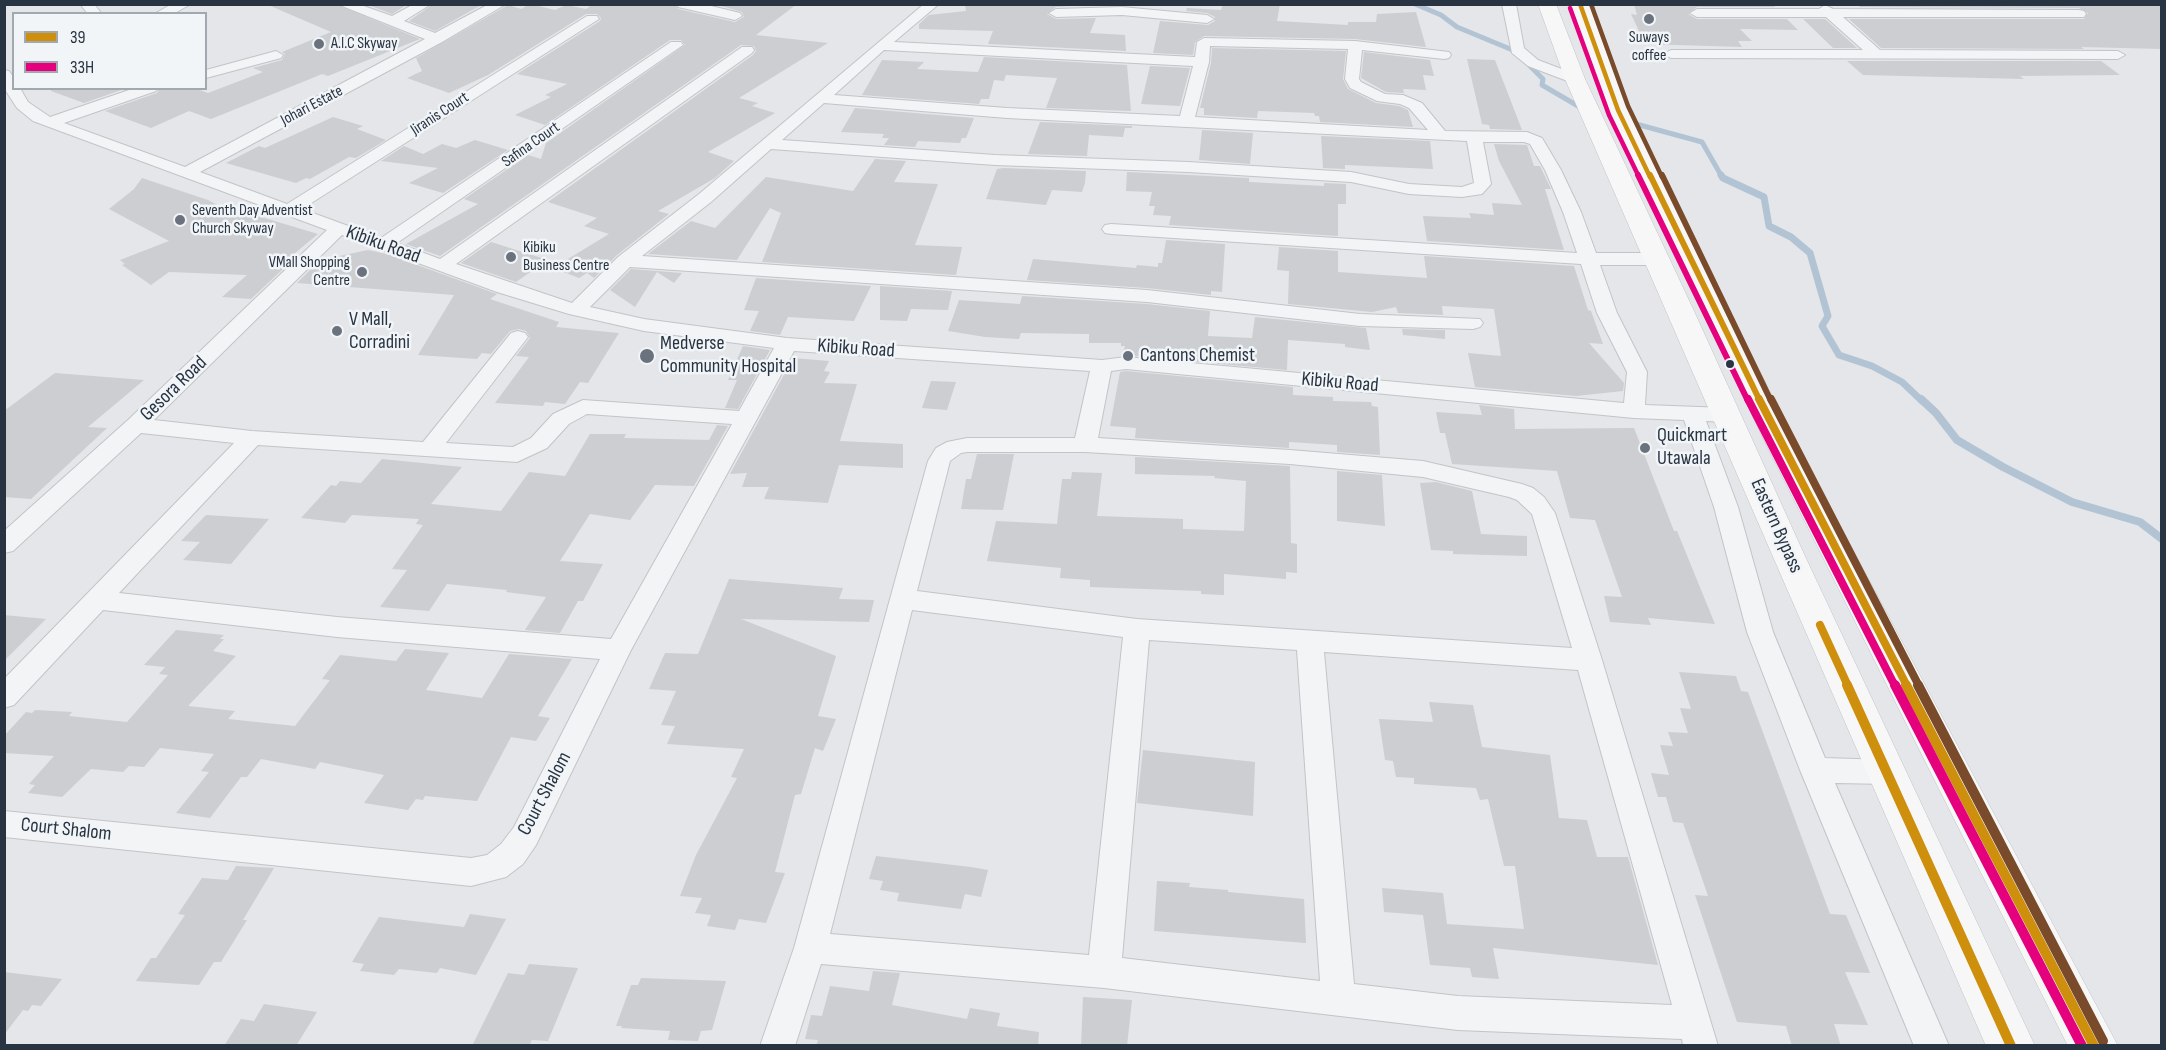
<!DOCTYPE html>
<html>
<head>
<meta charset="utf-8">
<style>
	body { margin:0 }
	#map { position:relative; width:2166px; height:1050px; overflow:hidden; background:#e4e6e9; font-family:"Sofia Sans Condensed",sans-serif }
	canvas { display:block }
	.frame { position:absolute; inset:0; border:6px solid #293443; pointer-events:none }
	.legend { position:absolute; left:12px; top:12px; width:195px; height:78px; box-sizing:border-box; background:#f2f5f8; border:2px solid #a2a8b0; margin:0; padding:8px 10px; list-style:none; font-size:18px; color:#293443 }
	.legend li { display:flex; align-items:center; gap:12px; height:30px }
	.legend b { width:30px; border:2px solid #a2a8b0 }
</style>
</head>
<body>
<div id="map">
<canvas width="2166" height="1050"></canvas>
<div class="frame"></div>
<ul class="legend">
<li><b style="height:8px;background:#ce8f0d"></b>39</li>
<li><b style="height:8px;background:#e5007d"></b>33H</li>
</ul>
</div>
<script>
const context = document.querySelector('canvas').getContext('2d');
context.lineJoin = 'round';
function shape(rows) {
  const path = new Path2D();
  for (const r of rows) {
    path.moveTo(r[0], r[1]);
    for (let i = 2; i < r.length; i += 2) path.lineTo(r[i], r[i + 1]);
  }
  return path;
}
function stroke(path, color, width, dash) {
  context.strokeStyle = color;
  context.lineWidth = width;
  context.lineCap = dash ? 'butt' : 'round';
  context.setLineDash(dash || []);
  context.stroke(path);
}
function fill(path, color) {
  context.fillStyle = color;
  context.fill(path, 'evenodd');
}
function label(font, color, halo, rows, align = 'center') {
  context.font = font + ' "Sofia Sans Condensed",sans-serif';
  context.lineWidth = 5;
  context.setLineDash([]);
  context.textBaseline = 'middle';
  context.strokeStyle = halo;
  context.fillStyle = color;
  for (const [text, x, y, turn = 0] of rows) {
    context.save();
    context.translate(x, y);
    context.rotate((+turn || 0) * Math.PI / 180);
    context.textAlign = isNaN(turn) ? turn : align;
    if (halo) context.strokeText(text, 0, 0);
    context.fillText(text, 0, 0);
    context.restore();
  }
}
stroke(shape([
	[1415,4,1441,15,1457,27,1515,51,1543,79,1542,85,1578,106],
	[1636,124,1702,142,1722,177]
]), '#b2c4d4', 5);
stroke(shape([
	[1721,175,1723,178,1764,197,1769,226,1791,237,1810,253,1828,316,1822,326,1839,355,1872,366,1902,382,1922,401]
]), '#b2c4d4', 7);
stroke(shape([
	[1921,399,1936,413,1957,440,2003,467,2072,502,2140,522,2162,539]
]), '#b2c4d4', 8);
fill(shape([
	[266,4,335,4,420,39,328,76,322,74,315,77,211,119,189,111,151,128,105,111,157,93,160,88,194,88,208,93,263,72,253,68,282,60,285,54,282,52,331,32],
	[366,4,408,4,392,14],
	[433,4,483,4,435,31,409,21],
	[530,4,555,10,566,5,586,9,593,4,675,4,678,9,735,22,744,17,742,12,715,4,797,4,756,35,828,43,739,98,758,103,752,106,775,113,708,152,734,161,715,178,658,211,669,214,617,255,594,278,587,273,579,278,553,268,609,234,584,226,597,218,548,202,753,55,756,51,754,46,741,45,440,256,406,244,478,204,464,199,528,155,541,159,546,143,685,45,681,40,670,40,545,125,515,115,551,97,545,95,567,84,517,74,600,21,601,18,597,14,586,14,488,75,449,93,407,78,422,71,416,58,508,5,521,9],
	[965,4,1101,4,1056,7,1047,14,1056,19,1096,18,1090,33,1125,35,1126,51,988,44,993,31,919,29,919,24,929,15,966,11],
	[1223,4,1280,4,1277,21,1348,25,1348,22,1376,22,1377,14,1416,12,1426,47,1355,39,1204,36,1195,42,1193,55,1153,53,1160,21,1208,25,1215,21,1215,17,1207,13,1186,11,1187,8,1221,10],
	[1634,4,1773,4,1775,7,1697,7,1688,14,1697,19,1787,19,1798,30,1740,29,1752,41,1738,41,1742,47,1645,44,1631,14,1637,15],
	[1857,4,2162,5,2162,49,2081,47,2084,49,1881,48,1849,19,2084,19,2088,13,2079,8,1860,7],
	[1803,19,1825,19,1857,48,1833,48],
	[1212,48,1346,51,1343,79,1348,89,1376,103,1399,106,1408,110,1413,127,1320,122,1319,116,1315,116,1314,113,1258,111,1257,118,1204,115,1204,108,1200,108,1211,63],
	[1364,52,1430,60,1434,76,1423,75,1426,90,1403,89,1404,93,1386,92,1361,78],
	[984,57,1127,65,1131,111,1046,108,1057,78,1006,75,1004,81,994,80,989,99,981,99,979,104,862,95,882,60,924,62,917,69,978,72],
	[1467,59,1495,60,1522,130,1490,129,1489,125,1482,124],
	[1847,61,2101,61,2120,75,2020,76,2024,79,1863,75],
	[1150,66,1190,68,1180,106,1141,104],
	[52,88,127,88,84,103,51,91],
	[855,108,974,118,966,138,962,138,960,143,918,141,915,147,884,145,889,138,882,138,884,134,841,132],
	[333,117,363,126,357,129,386,140,356,158,349,157,310,179,306,178,296,183,226,163,259,146,265,148],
	[1040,122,1132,126,1132,128,1125,128,1123,137,1089,135,1087,156,1028,154],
	[1202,130,1253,133,1250,164,1199,160],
	[1321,136,1430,141,1433,169,1345,165,1345,169,1323,168],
	[475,140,508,150,443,193,409,183,438,168,381,161,404,146,423,154,442,144,456,148],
	[1494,144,1527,145,1534,166,1540,166,1551,189,1545,189,1564,250,1427,241,1423,216,1471,218,1469,213,1494,215,1492,203,1522,205,1499,161],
	[875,159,906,161,894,182,938,184,915,245,962,247,956,275,762,262,781,213,770,208,737,260,648,254,691,221,715,228,766,177,853,191],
	[1003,168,1086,171,1085,183,1082,192,1052,190,1046,205,986,199,997,169],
	[1127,172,1249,178,1249,182,1324,186,1324,183,1346,184,1346,204,1338,204,1338,236,1169,225,1171,216,1153,215,1155,206,1149,206,1152,192,1126,191],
	[142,178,208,200,240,217,248,213,318,234,277,268,285,267,251,299,222,297,247,275,169,272,151,285,122,265,125,264,120,260,169,241,109,209,134,189],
	[1166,240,1225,244,1222,292,1211,291,1211,295,1147,288,1027,280,1033,259,1136,268,1137,265,1158,267,1158,263,1162,263],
	[491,242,548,260,516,282,461,263],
	[1279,247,1338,251,1338,272,1427,278,1424,256,1574,266,1588,310,1591,311,1603,344,1589,343,1624,383,1623,391,1576,396,1475,387,1468,353,1501,356,1494,309,1442,306,1443,315,1398,313,1396,307,1372,312,1288,304,1289,271,1277,270],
	[368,250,387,254,497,294,490,299,559,322,556,327,619,333,588,383,580,382,565,404,545,402,543,406,495,403,529,357,516,356,530,338,526,331,519,329,510,331,491,354,482,353,477,359,418,355,454,295,297,283,320,260],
	[631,269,682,273,674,283,657,272,635,307,610,290],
	[756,278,871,286,854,321,788,317,780,335,750,331,759,311,744,310],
	[880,286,952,291,948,310,911,309,907,321,880,320],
	[1022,296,1147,304,1210,311,1208,336,1252,338,1255,317,1366,328,1370,350,1345,347,1345,344,1288,340,1287,370,1123,355,1125,346,1121,346,1121,343,1089,343,1089,334,1021,333,1019,339,985,337,948,331,959,300,1020,304],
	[1402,329,1445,330,1445,339,1403,335],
	[743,346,770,350,738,409,725,408,737,380,728,380],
	[793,358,829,361,824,371,830,372,824,383,857,384,840,441,903,444,903,468,839,465,828,503,764,499,769,487,742,487,747,473,730,474],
	[1126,371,1293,387,1293,395,1333,397,1333,401,1371,402,1372,406,1378,407,1380,455,1337,452,1337,445,1289,442,1289,448,1135,438,1136,428,1110,426,1120,372],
	[55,373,144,380,88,427,107,428,31,499,4,497,4,411],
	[931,381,956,382,947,410,922,408],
	[1479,405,1514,409,1515,429,1634,428,1674,531,1677,531,1715,624,1648,618,1651,625,1610,622,1604,596,1622,597,1595,520,1570,518,1557,471,1452,464,1445,433,1440,433,1436,412,1482,415],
	[717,425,728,426,694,486,655,485,630,520,590,514,560,561,603,564,583,601,578,601,560,633,525,630,546,597,506,592,507,590,447,584,429,611,380,607,407,570,392,569,423,525,416,524,420,517,419,519,352,515,345,523,301,518,331,485,336,486,340,481,361,483,382,459,462,467,431,504,501,511,529,472,565,476,590,434,626,434,624,438,709,440],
	[977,454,1014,454,1003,510,961,509,966,479,971,479],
	[1135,457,1290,466,1291,543,1297,544,1297,573,1286,572,1286,579,1224,574,1224,595,1201,594,1201,591,1090,587,1090,580,1060,578,1061,568,987,561,996,521,1057,524,1062,479,1071,479,1072,472,1102,473,1097,516,1183,519,1183,529,1244,531,1246,481,1214,478,1215,476,1135,474],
	[1337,471,1382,475,1385,526,1337,521],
	[1436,482,1472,491,1481,534,1527,536,1527,556,1453,554,1453,551,1431,550,1420,483],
	[206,515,269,519,231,564,183,560,200,542,181,541],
	[729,579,843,588,839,599,874,600,869,622,741,619,836,656,818,716,836,719,823,751,815,748,801,794,795,795,775,872,785,873,766,923,739,919,735,930,707,926,711,915,695,913,702,898,680,896,696,855,737,778,731,777,744,749,667,744,675,726,661,725,676,691,649,689,665,653,698,654],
	[4,615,46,619,4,661],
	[176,630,224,635,220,639,224,639,213,651,236,656,188,706,235,711,228,719,295,726,330,680,322,679,340,655,396,661,405,649,449,653,426,690,482,698,509,654,572,659,538,716,550,718,536,741,511,737,477,801,425,796,423,800,416,799,408,810,364,803,384,775,320,762,315,769,261,759,247,777,241,777,210,818,176,813,209,772,201,771,214,754,160,748,144,767,129,766,123,772,91,769,62,797,28,793,35,785,29,784,54,756,4,753,4,736,26,712,32,713,35,710,72,712,69,716,127,722,168,675,159,674,165,667,144,665],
	[1679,672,1736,676,1741,691,1748,692,1830,914,1846,915,1870,973,1845,972,1868,1025,1834,1024,1841,1046,1792,1046,1786,1026,1737,1022,1695,895,1708,896,1683,823,1673,822,1666,797,1658,797,1651,773,1669,775,1660,745,1673,746,1668,732,1688,733,1680,708,1691,709],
	[1429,702,1473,705,1482,747,1550,755,1559,818,1587,820,1597,857,1628,857,1658,965,1493,948,1499,979,1472,977,1470,968,1430,965,1423,915,1384,912,1382,888,1443,893,1447,924,1524,929,1515,866,1504,866,1488,799,1480,800,1476,788,1414,784,1414,778,1396,777,1393,761,1385,760,1379,719,1433,722],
	[1143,750,1255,762,1253,816,1137,803],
	[876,856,971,867,988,870,981,897,965,894,961,909,897,901,899,893,880,890,883,881,869,879],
	[236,866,274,868,243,920,247,920,221,962,214,962,199,985,136,981,151,958,156,958,185,915,178,914,202,878,228,880],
	[1157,881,1190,883,1189,887,1228,890,1228,892,1304,899,1306,943,1154,931],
	[470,914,506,919,476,975,440,968,437,973,399,969,394,975,360,971,364,964,352,962,379,917,464,927],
	[529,964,578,968,548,1041,532,1040,529,1046,472,1046,508,973,524,975],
	[873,971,900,973,892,1005,967,1019,970,1008,1000,1013,997,1026,1039,1032,1038,1046,816,1046,818,1040,805,1039,811,1015,822,1016,830,986,869,991],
	[4,972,62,979,41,1006,32,1005,28,1011,23,1010,4,1035],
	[641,978,726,981,712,1030,701,1031,698,1041,668,1040,670,1031,621,1028,622,1026,616,1026,631,985,638,985],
	[1083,997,1132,1000,1127,1046,1081,1046],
	[264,1004,317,1012,296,1046,224,1046,241,1019,254,1021]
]), '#ccced1');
const street = shape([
	[80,4,94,4,102,14,88,14,80,4],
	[172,4,191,4,173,14,154,14,172,4],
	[337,4,358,4,392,16,414,4,431,4,404,21,435,33,489,4,506,4,442,42,200,172,287,204,587,16,597,16,599,19,302,209,381,238,671,42,681,42,683,45,397,243,440,259,742,47,752,47,754,50,752,53,456,264,572,303,618,257,699,194,924,4,939,4,894,42,1195,57,1197,42,1204,38,1355,41,1449,52,1451,55,1449,58,1444,59,1362,50,1359,79,1361,82,1385,94,1403,95,1422,103,1445,131,1527,132,1542,138,1561,170,1581,212,1596,253,1657,253,1664,255,1666,259,1664,263,1657,265,1600,265,1617,313,1647,372,1645,405,1726,408,1734,410,1737,415,1734,420,1726,422,1706,421,1738,507,1773,632,1825,758,1888,760,1898,763,1903,772,1898,781,1888,784,1835,783,1949,1046,1914,1046,1800,770,1747,632,1714,507,1684,420,1634,418,1126,369,1111,371,1098,438,1290,450,1423,461,1522,484,1533,488,1544,497,1555,513,1602,660,1718,1046,1683,1046,1682,1039,1458,1030,1104,988,821,964,795,1046,760,1046,794,948,928,461,936,448,947,442,967,438,1075,438,1090,371,794,351,631,650,536,845,523,864,506,877,471,886,4,837,4,811,471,858,487,855,501,844,514,827,600,659,337,637,103,610,14,705,4,708,4,679,234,443,141,433,13,551,4,553,4,531,128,420,327,230,33,121,17,108,4,88,4,70,9,71,14,78,14,88,20,88,28,102,50,117,135,88,158,88,156,91,64,123,185,167,425,39,337,4],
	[1210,46,1348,49,1345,79,1350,88,1377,101,1400,104,1409,108,1428,130,1195,117,1209,62,1210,46],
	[884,50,1193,66,1180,116,1007,108,834,95,884,50],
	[824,103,1007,118,1467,141,1474,183,1462,187,1409,184,1351,172,1188,162,995,155,782,140,824,103],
	[1483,142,1524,142,1530,144,1545,170,1563,212,1577,253,1111,224,1105,225,1102,229,1105,233,1111,234,1581,264,1597,313,1627,372,1624,403,1126,357,1102,360,787,338,644,319,590,307,630,267,1147,302,1360,326,1473,329,1480,327,1483,323,1480,319,1360,314,1147,290,642,256,711,202,771,149,995,165,1188,172,1351,182,1409,194,1462,197,1482,194,1491,184,1483,142],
	[342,235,497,292,569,314,644,331,774,348,739,411,583,400,553,414,531,438,513,447,446,443,528,337,525,333,518,331,511,333,423,442,252,431,154,420,342,235],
	[587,414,732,424,611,639,337,617,119,593,258,445,517,462,547,448,569,424,587,414],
	[967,452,1085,452,1290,464,1423,477,1509,497,1517,500,1532,514,1572,648,1137,619,917,591,950,461,961,453,967,452],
	[912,610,1123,637,1089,955,830,934,912,610],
	[1149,640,1297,650,1320,981,1122,958,1149,640],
	[1324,652,1578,670,1672,1005,1458,996,1354,984,1324,652],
	[677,4,703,4,740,13,742,16,735,20,678,7,677,4],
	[1502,4,1516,4,1524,48,1538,60,1580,76,1582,79,1580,82,1570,82,1528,66,1512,53,1502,4],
	[1825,5,1833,9,2079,10,2084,11,2086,14,2084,17,1843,17,1880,50,2118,51,2125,55,2118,59,1671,58,1664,54,1671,50,1863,50,1826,17,1697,17,1690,13,1697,9,1819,9,1825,5],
	[1122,7,1207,15,1214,19,1207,23,1122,15,1056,17,1049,13,1056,9,1122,7],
	[276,51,283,55,281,58,206,78,206,70,276,51]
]);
const primary = shape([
	[1538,4,1556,4,1585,79,1694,311,1804,554,2035,1046,1986,1046,1565,79,1538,4],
	[1571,4,1589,4,1629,110,1793,438,2118,1046,2068,1046,1763,438,1607,110,1571,4]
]);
stroke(street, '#c2c4c7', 2);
stroke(primary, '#c0c3c7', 1);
fill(street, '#f3f4f6');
fill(primary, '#f7f7f7');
stroke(shape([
	[1580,4,1618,110,1650,177]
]), '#ce8f0d', 4.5);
stroke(shape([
	[1650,175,1760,401]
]), '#ce8f0d', 6);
stroke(shape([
	[1759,399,1907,686],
	[1820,625,1848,686]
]), '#ce8f0d', 8);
stroke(shape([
	[1847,685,2011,1046],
	[1906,685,2094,1046]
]), '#ce8f0d', 10);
stroke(shape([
	[1570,8,1609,115,1639,177]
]), '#e5007d', 4.5);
stroke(shape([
	[1638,175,1748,401]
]), '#e5007d', 6);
stroke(shape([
	[1748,399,1895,686]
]), '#e5007d', 8);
stroke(shape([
	[1895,685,2082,1046]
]), '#e5007d', 10);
stroke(shape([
	[1591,4,1628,106,1662,177]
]), '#7a4b2a', 4.5);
stroke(shape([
	[1662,175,1771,401]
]), '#7a4b2a', 6);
stroke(shape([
	[1771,399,1919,686]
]), '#7a4b2a', 8);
stroke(shape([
	[1918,685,2103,1041]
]), '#7a4b2a', 10);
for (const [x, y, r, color] of [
	[1649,19,6,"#6a727d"],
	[319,44,6,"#6a727d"],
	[180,220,6,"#6a727d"],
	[511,257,6,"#6a727d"],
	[362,272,6,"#6a727d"],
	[337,331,6,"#6a727d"],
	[647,356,8,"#6a727d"],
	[1128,356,6,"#6a727d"],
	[1730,364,5,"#293443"],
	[1645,448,6,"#6a727d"]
]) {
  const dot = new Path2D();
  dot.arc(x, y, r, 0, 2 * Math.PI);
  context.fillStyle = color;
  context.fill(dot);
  stroke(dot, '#f2f5f8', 2);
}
label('16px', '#293443', '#f2f5f8', [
	["Suways",1649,38,"center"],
	["coffee",1649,56,"center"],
	["A.I.C Skyway",331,44],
	["Seventh Day Adventist",192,211],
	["Church Skyway",192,229],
	["Kibiku",523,248],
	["Business Centre",523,266],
	["VMall Shopping",350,263,"right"],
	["Centre",350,281,"right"]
], 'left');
label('16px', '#293443', '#f2f5f8', [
	["Johari Estate",312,106,-28],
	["Jiranis Court",440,114,-33],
	["Safina Court",531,145,-35]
]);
label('20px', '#293443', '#f2f5f8', [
	["Kibiku Road",383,245,20],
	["Kibiku Road",856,349,4],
	["Kibiku Road",1340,383,5],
	["Gesora Road",174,389,-44],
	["Eastern Bypass",1776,526,66],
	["Court Shalom",545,794,-62],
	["Court Shalom",66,830,6]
]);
label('20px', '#293443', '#f2f5f8', [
	["V Mall,",349,320],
	["Corradini",349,343],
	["Medverse",660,344],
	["Community Hospital",660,367],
	["Cantons Chemist",1140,356],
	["Quickmart",1657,436],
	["Utawala",1657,459]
], 'left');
</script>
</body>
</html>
